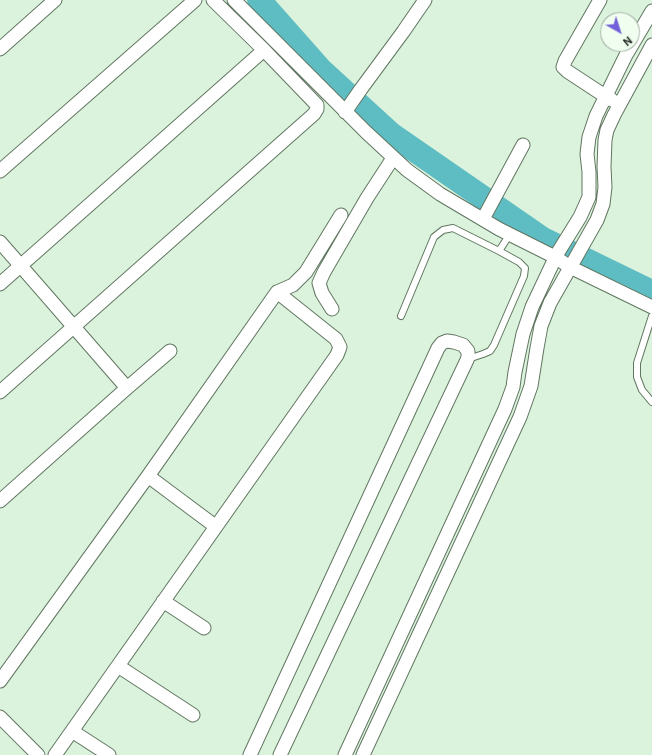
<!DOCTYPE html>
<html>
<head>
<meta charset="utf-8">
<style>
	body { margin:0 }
	#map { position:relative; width:652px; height:755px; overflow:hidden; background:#dbf3dc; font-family:Roboto,sans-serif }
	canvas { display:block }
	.north { position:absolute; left:600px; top:12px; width:40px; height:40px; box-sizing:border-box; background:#effeef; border:1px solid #9fac9f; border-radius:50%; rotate:141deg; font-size:11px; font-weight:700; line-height:16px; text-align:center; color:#283128 }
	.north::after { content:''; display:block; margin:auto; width:14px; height:18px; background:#7361db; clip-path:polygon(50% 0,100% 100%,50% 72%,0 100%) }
</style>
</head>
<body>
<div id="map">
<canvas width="652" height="755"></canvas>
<div class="north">N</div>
</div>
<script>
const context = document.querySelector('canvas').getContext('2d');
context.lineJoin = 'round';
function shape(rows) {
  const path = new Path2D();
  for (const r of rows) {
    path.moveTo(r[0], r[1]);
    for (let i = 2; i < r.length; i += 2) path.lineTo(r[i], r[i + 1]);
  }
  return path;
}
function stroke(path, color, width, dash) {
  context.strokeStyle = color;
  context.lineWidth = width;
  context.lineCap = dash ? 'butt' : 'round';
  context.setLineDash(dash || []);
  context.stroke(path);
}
stroke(shape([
	[259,0,320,69,391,134,543,239,652,292]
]), '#5ebcc3', 24);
const lane = shape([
	[401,316,434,237,443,230,453,228,499,251,510,234],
	[652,316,637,363,637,377,642,390,652,402],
	[468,359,483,354,490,351,494,345,524,276,525,268,519,262,499,251]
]);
const street = shape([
	[234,0,366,132,407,170,440,194,499,229,555,257,570,267,652,307],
	[600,0,565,61,563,67,567,71,605,96,612,100],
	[0,49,55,0],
	[345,112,361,89,403,32,425,0],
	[0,171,195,0],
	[483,219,523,145],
	[0,242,127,388],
	[0,284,264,50],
	[277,292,293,285,306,272,341,215],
	[332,309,322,293,319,283,324,272,367,198,393,158],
	[0,392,314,114,317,109,317,105,264,50,213,0],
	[148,476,215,526],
	[0,501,127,388,170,351],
	[163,601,204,628],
	[118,666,193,715],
	[0,681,148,476,277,292,336,339,340,347,337,355,55,755],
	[0,717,38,755],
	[72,731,109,755],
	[250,755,438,348,442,343,447,341,454,342,463,345,468,351,468,357,467,360,280,755],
	[345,755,505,409,513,387,515,372,523,334,532,307,557,254,580,217,589,197,589,172,587,154,589,137,596,116,626,55,652,11],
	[363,755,520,417,531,386,537,348,541,326,550,303,597,220,603,204,605,187,604,167,605,140,607,130,614,115,652,45]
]);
stroke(lane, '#617661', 8);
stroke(street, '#617661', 15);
stroke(lane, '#fff', 6);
stroke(street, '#fff', 13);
</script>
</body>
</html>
